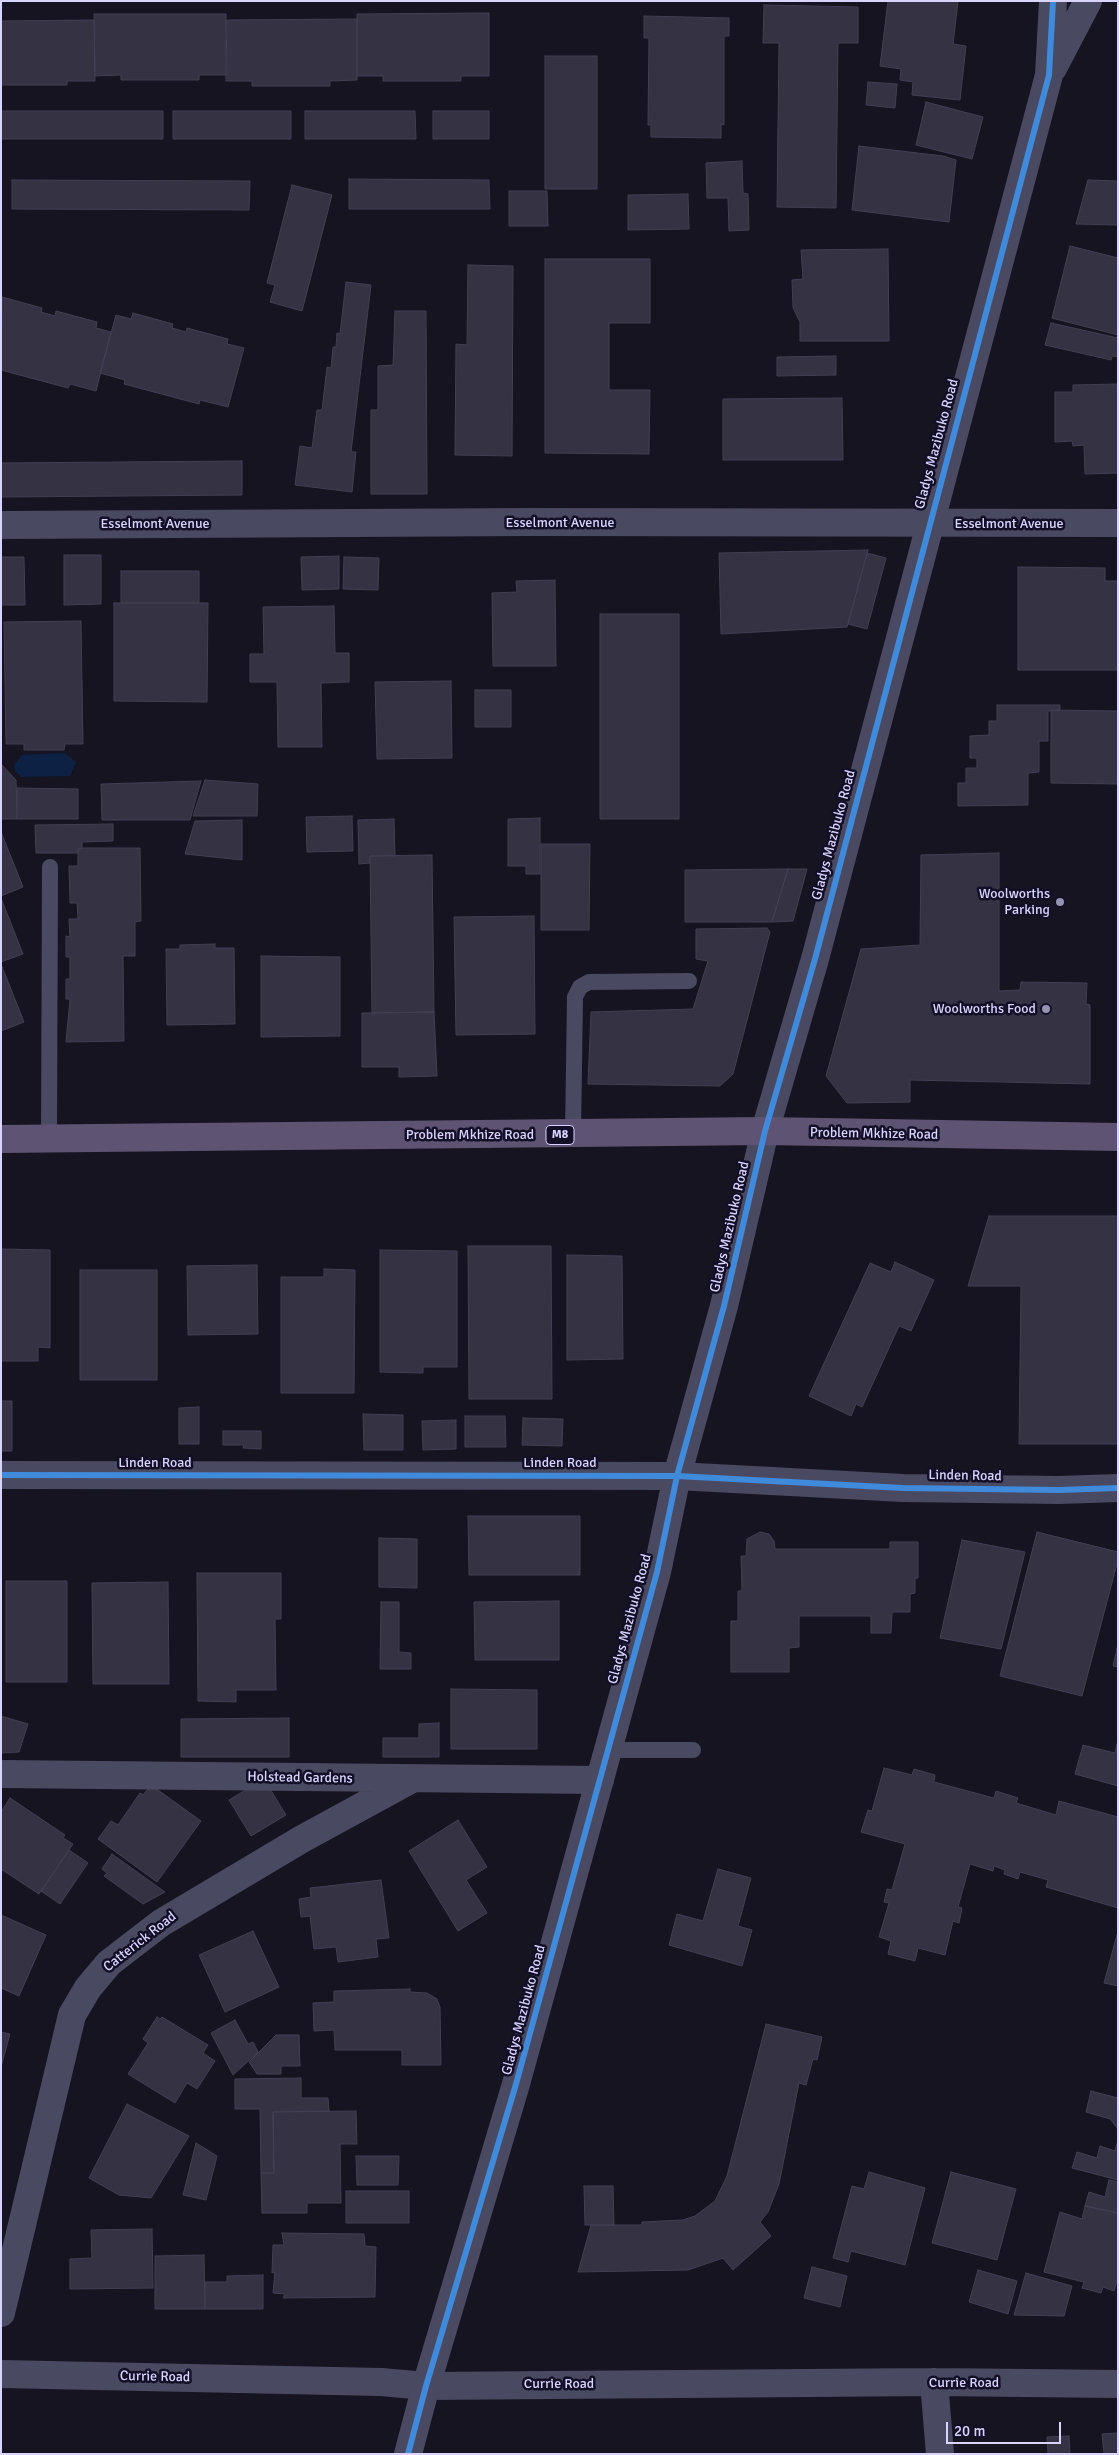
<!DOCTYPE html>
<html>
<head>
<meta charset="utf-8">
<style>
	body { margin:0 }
	#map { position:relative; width:1119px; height:2455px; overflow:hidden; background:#161421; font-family:Signika,sans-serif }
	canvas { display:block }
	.frame { position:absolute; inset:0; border:2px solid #d9d4ff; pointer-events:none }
	.scale { position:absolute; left:946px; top:2422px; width:115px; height:22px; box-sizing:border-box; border:2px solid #d9d4ff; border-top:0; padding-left:6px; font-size:15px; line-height:18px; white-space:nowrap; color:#d9d4ff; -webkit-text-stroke:4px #130f26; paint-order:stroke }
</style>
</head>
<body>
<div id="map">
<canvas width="1119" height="2455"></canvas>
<div class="frame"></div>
<div class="scale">20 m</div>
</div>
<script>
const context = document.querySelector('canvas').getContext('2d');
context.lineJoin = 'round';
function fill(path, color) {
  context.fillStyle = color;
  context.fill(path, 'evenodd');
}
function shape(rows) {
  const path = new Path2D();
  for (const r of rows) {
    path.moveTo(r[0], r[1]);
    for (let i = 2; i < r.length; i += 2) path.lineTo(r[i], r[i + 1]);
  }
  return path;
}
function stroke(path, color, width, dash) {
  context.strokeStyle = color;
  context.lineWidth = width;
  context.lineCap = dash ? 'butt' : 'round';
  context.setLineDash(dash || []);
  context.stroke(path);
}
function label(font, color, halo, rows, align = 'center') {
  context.font = font + ' Signika,sans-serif';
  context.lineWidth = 5;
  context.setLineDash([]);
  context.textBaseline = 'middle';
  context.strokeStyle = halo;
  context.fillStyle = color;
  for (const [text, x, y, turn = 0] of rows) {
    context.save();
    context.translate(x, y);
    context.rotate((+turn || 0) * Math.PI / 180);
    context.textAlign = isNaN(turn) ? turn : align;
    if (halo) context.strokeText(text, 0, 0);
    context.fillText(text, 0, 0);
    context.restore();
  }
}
fill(shape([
	[65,753,76,762,70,776,21,777,15,770,14,766,22,755]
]), '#0d2144');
const building = shape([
	[888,1,958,1,953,44,966,46,960,100,912,95,913,82,900,80,901,69,880,66,888,1],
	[764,5,858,7,858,43,838,43,836,208,777,207,779,43,763,43,764,5],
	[489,13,489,76,461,76,461,81,383,81,383,76,357,76,357,14,489,13],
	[94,14,226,14,227,75,199,75,199,80,121,80,121,75,95,76,94,14],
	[644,16,729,18,729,36,724,36,724,125,721,124,721,138,651,137,651,125,648,125,649,38,644,38,644,16],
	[357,19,357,80,330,81,330,86,252,86,252,81,226,81,226,20,357,19],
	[94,20,95,81,67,81,67,85,1,85,1,21,94,20],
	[545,56,597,56,597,189,545,189,545,56],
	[868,82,897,84,895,108,866,105,868,82],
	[926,102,983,117,972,159,916,145,926,102],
	[1,111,163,111,163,139,1,139,1,111],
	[173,111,291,111,291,139,173,139,173,111],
	[305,111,415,111,416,139,305,139,305,111],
	[433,111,489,111,489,139,433,139,433,111],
	[859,146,943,156,956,160,949,222,852,210,859,146],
	[742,161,743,193,748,194,749,230,729,231,728,198,707,198,706,163,742,161],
	[349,179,489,180,490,209,349,209,349,179],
	[12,180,250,181,249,210,12,209,12,180],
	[1088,180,1118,181,1118,225,1076,224,1088,180],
	[292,185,332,195,302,311,270,302,275,285,267,283,292,185],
	[509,191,547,191,548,226,509,226,509,191],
	[688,194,689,229,628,230,628,195,688,194],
	[1070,246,1118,258,1118,335,1052,318,1070,246],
	[888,249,889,341,800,341,800,322,793,308,792,280,803,279,801,250,888,249],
	[545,259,650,259,650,323,609,323,609,390,650,390,649,454,545,453,545,259],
	[468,265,513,266,512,456,455,455,456,344,467,345,468,265],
	[346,282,371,285,351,452,356,452,352,492,295,485,300,446,312,448,317,410,322,410,327,367,331,368,333,347,336,347,337,333,340,334,346,282],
	[2,297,42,308,41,312,55,316,56,311,97,322,96,328,111,332,96,391,70,384,68,388,1,370,2,297],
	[395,311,426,311,427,494,371,494,371,410,378,410,378,366,393,365,395,311],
	[133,313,173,324,172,328,186,332,187,328,228,339,227,344,244,348,228,407,200,400,199,404,124,384,125,380,100,373,116,315,131,319,133,313],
	[1051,323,1118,338,1118,357,1112,356,1111,360,1045,345,1051,323],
	[836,356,836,375,777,376,777,357,836,356],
	[1118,384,1118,473,1085,474,1084,445,1073,446,1072,441,1055,442,1055,392,1073,392,1073,385,1118,384],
	[842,398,843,460,723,460,723,399,842,398],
	[242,461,242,495,1,497,1,463,242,461],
	[868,550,847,627,721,634,719,553,868,550],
	[867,553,886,558,867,629,848,624,867,553],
	[64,555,101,555,101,604,64,605,64,555],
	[339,556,339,589,302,590,301,557,339,556],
	[1,557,24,557,25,605,1,605,1,557],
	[344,557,379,558,378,590,343,589,344,557],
	[1018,567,1105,568,1105,581,1118,581,1118,670,1018,670,1018,567],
	[121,571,199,571,199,603,121,603,121,571],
	[555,580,556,666,493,666,492,593,517,592,516,581,555,580],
	[114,603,208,603,207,702,114,701,114,603],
	[334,606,335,653,349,653,349,682,321,683,322,747,278,747,277,682,250,682,250,654,264,654,263,607,334,606],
	[600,614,679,614,679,819,600,819,600,614],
	[81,621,83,744,65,744,64,750,24,750,24,744,6,744,4,622,81,621],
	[451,681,452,758,377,759,375,682,451,681],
	[475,690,511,690,511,727,475,727,475,690],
	[997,705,1060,705,1060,710,1048,711,1048,741,1039,741,1039,772,1028,773,1028,805,958,806,958,783,966,783,966,768,977,768,977,758,970,758,970,736,989,735,989,721,997,721,997,705],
	[1051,710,1118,711,1118,784,1051,783,1051,710],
	[1,764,16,780,17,819,1,819,1,764],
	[205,780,258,784,257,816,193,816,205,780],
	[201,781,190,820,102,820,101,784,201,781],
	[17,788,78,789,78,819,17,819,17,788],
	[352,816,353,851,307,852,306,817,352,816],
	[540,818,540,874,526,874,526,866,508,866,508,819,540,818],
	[394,819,395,856,370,856,370,863,359,864,358,820,394,819],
	[242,820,242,860,185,854,195,821,242,820],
	[113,824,113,841,82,842,82,848,78,849,78,853,36,853,35,825,113,824],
	[1,832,23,887,1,896,1,832],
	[541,844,590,844,589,930,541,930,541,844],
	[82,848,140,848,141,921,135,922,135,956,123,956,124,1041,66,1042,70,999,66,999,66,979,70,979,70,957,66,957,66,936,70,937,69,919,78,919,77,903,70,903,69,866,78,866,78,849,82,848],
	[999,853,999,991,1020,990,1021,982,1087,983,1086,1004,1090,1005,1090,1084,910,1080,910,1102,847,1103,826,1076,861,949,920,945,921,855,999,853],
	[432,855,434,1012,372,1013,370,856,432,855],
	[788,869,807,869,793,921,772,922,788,869],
	[788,869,772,922,685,922,685,870,788,869],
	[1,898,23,954,1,962,1,898],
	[534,916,535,1034,456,1035,454,917,534,916],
	[767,928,770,932,733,1074,720,1086,588,1084,591,1012,693,1009,708,961,696,959,696,929,767,928],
	[215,944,215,948,234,948,235,1024,167,1025,166,949,180,949,180,945,215,944],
	[261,956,340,957,340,1036,261,1037,261,956],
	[1,964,24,1022,1,1031,1,964],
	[434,1012,437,1076,399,1077,399,1067,362,1067,362,1013,434,1012],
	[989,1216,1118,1216,1118,1444,1019,1444,1021,1286,968,1286,989,1216],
	[468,1246,551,1246,552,1399,469,1399,468,1246],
	[1,1249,50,1250,50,1348,38,1347,38,1361,1,1361,1,1249],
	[380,1250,457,1251,457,1367,423,1367,423,1373,380,1372,380,1250],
	[567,1255,622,1256,623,1359,567,1360,567,1255],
	[895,1262,934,1280,911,1331,899,1326,862,1407,856,1404,851,1416,809,1396,870,1263,891,1272,895,1262],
	[257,1265,258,1334,188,1335,187,1266,257,1265],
	[324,1269,355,1270,354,1393,281,1393,281,1277,324,1277,324,1269],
	[80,1270,157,1270,157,1380,80,1380,80,1270],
	[1,1401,12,1401,12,1451,1,1451,1,1401],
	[199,1407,199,1444,179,1444,179,1408,199,1407],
	[363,1414,403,1415,403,1450,364,1450,363,1414],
	[465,1416,505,1416,506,1447,465,1447,465,1416],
	[523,1418,563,1419,562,1446,522,1445,523,1418],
	[456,1420,456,1449,423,1450,422,1421,456,1420],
	[223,1431,261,1431,261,1449,243,1448,244,1445,223,1445,223,1431],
	[468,1516,580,1516,580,1575,469,1575,468,1516],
	[760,1532,769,1534,774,1541,775,1549,890,1549,890,1542,918,1542,918,1578,915,1578,915,1593,910,1594,910,1612,892,1612,891,1633,871,1633,871,1616,799,1616,799,1647,789,1648,789,1672,731,1672,731,1621,738,1621,738,1591,742,1591,741,1556,746,1556,747,1539,760,1532],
	[1037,1532,1118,1552,1118,1560,1082,1696,1000,1676,1037,1532],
	[379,1538,417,1539,417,1588,379,1587,379,1538],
	[962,1540,1025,1552,1001,1649,940,1638,962,1540],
	[197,1573,281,1573,281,1619,275,1619,276,1690,236,1690,236,1702,198,1701,197,1573],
	[6,1581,67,1581,67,1682,6,1682,6,1581],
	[168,1582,169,1684,93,1684,92,1583,168,1582],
	[559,1601,559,1660,475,1660,474,1602,559,1601],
	[381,1602,399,1602,399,1652,411,1653,411,1669,380,1669,381,1602],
	[1118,1644,1118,1667,1113,1666,1118,1644],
	[451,1689,537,1690,537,1749,451,1749,451,1689],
	[1,1716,28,1724,19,1752,1,1753,1,1716],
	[289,1718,289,1757,181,1757,181,1719,289,1718],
	[439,1723,439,1757,383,1757,383,1738,419,1738,419,1724,439,1723],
	[1117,1744,1118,1786,1075,1774,1083,1745,1115,1753,1117,1744],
	[884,1768,912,1775,914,1769,935,1775,934,1782,994,1798,996,1791,1018,1798,1016,1803,1056,1815,1059,1801,1118,1817,1118,1908,1046,1887,1048,1880,1020,1872,1018,1879,1004,1874,1005,1870,994,1866,993,1871,970,1864,958,1907,962,1908,959,1923,953,1921,945,1955,918,1948,915,1961,888,1954,891,1941,879,1937,889,1903,884,1902,887,1889,892,1890,905,1844,861,1832,868,1810,872,1811,884,1768],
	[264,1779,286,1815,251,1836,229,1800,264,1779],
	[151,1785,201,1821,157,1882,98,1839,111,1821,118,1825,140,1793,143,1795,151,1785],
	[10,1798,65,1835,63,1838,73,1844,39,1894,1,1869,1,1812,10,1798],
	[458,1820,487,1867,466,1880,487,1913,458,1931,409,1851,458,1820],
	[69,1850,88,1863,60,1904,41,1891,69,1850],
	[112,1854,165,1892,143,1904,104,1876,107,1873,102,1869,112,1854],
	[718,1869,751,1878,738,1926,752,1930,742,1966,669,1945,677,1914,703,1921,718,1869],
	[381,1880,389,1938,376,1939,378,1957,338,1962,336,1947,314,1949,310,1916,301,1917,299,1899,311,1897,310,1888,381,1880],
	[1,1915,46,1935,19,1996,1,1988,1,1915],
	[253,1931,279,1987,225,2012,199,1955,253,1931],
	[1118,1931,1118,1986,1104,1983,1118,1931],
	[410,1989,410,1992,427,1993,437,1999,440,2007,441,2065,402,2065,402,2050,335,2050,334,2030,314,2031,313,2003,334,2002,334,1991,410,1989],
	[157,2017,160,2019,162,2017,208,2045,203,2053,215,2061,197,2089,187,2083,175,2103,128,2074,148,2043,143,2039,157,2017],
	[235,2020,248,2044,253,2042,258,2052,233,2075,211,2033,235,2020],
	[766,2024,822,2037,817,2060,813,2059,806,2085,799,2083,779,2184,768,2212,760,2222,771,2236,733,2270,723,2258,688,2270,578,2272,591,2225,642,2225,642,2222,683,2220,695,2216,715,2201,727,2176,766,2024],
	[1,2032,10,2034,1,2067,1,2032],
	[276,2035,299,2035,300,2066,281,2066,281,2074,257,2074,249,2062,276,2035],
	[301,2078,301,2098,328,2098,329,2111,273,2112,274,2173,261,2173,260,2109,235,2109,235,2079,301,2078],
	[1091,2091,1118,2098,1118,2129,1110,2119,1086,2112,1091,2091],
	[127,2104,189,2136,151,2198,119,2195,89,2178,127,2104],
	[356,2111,357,2144,340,2144,341,2203,307,2203,307,2213,262,2213,261,2173,274,2173,273,2112,356,2111],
	[1118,2140,1118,2180,1072,2168,1077,2152,1097,2158,1100,2146,1115,2151,1118,2140],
	[196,2143,217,2156,206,2200,183,2195,196,2143],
	[356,2156,399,2156,398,2185,357,2185,356,2156],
	[869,2172,925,2188,905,2265,851,2251,848,2262,833,2258,852,2186,864,2189,869,2172],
	[951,2172,1016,2189,997,2260,932,2243,951,2172],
	[1109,2180,1118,2182,1118,2213,1085,2206,1089,2192,1105,2197,1109,2180],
	[584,2186,613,2186,614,2225,585,2225,584,2186],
	[346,2191,409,2191,409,2223,346,2223,346,2191],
	[1085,2206,1118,2213,1118,2277,1114,2291,1103,2287,1101,2293,1082,2288,1084,2282,1044,2272,1060,2212,1082,2219,1085,2206],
	[152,2229,153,2288,70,2289,70,2259,92,2258,91,2230,152,2229],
	[282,2233,364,2234,365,2246,376,2247,375,2297,283,2298,285,2294,273,2293,275,2272,272,2273,273,2245,284,2245,282,2233],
	[204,2255,205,2309,155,2309,155,2256,204,2255],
	[812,2267,847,2276,840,2307,804,2298,812,2267],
	[978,2270,1017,2281,1008,2314,969,2302,978,2270],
	[1026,2273,1072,2286,1064,2316,1014,2315,1026,2273],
	[263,2275,263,2309,205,2309,205,2282,227,2282,227,2276,263,2275],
	[1118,2433,1118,2454,1104,2454,1102,2434,1118,2433],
	[1069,2436,1070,2454,1048,2454,1047,2437,1069,2436]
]);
fill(building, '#343243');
stroke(building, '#433f54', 1);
stroke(shape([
	[573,1135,575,997,580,987,589,982,689,981],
	[49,1138,50,867],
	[607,1750,693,1750]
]), '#4a4962', 16);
stroke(shape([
	[1,525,529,522,1118,523],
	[1,1475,677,1476,903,1488,1059,1490,1118,1488],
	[1,1774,600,1780],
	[1,2313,72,2015,88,1988,109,1963,161,1923,302,1839,412,1779],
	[1,2374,381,2382,426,2386,934,2382,1118,2384],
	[934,2382,940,2454]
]), '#4a4962', 28);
stroke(shape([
	[1053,68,1088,1],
	[408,2454,426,2386,516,2084,657,1572,677,1476,724,1306,765,1131,815,959,1049,75,1053,1]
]), '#4a4962', 28);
stroke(shape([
	[1,1139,765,1131,1118,1137]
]), '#5e5373', 28);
stroke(shape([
	[1,1475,677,1476,903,1488,1059,1490,1118,1488],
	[408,2454,426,2386,516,2084,657,1572,677,1476,724,1306,765,1131,815,959,1049,75,1053,1]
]), '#408adc', 6);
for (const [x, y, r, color] of [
	[1060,902,5,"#9591b1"],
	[1046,1009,5,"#9591b1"]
]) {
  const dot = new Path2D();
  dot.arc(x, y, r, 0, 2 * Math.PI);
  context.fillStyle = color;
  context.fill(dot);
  stroke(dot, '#130f26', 2);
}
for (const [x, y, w] of [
	[560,1135,28]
]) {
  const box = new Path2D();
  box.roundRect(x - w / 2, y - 9.5, w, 19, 4);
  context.fillStyle = '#130f26';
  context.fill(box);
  stroke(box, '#d9d4ff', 1);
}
label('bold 12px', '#d9d4ff', null, [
	["M8",560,1135]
]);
label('14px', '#d9d4ff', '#130f26', [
	["Gladys Mazibuko Road",937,444,-75],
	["Esselmont Avenue",560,523],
	["Esselmont Avenue",155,524],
	["Esselmont Avenue",1009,524],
	["Gladys Mazibuko Road",834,835,-75],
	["Problem Mkhize Road",874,1134,1],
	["Problem Mkhize Road",470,1135],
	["Gladys Mazibuko Road",730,1227,-77],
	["Linden Road",155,1463],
	["Linden Road",560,1463],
	["Linden Road",965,1476,1],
	["Gladys Mazibuko Road",630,1619,-75],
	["Holstead Gardens",300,1778,1],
	["Catterick Road",140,1942,-38],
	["Gladys Mazibuko Road",524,2010,-75],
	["Currie Road",155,2377,1],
	["Currie Road",964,2383],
	["Currie Road",559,2384]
]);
label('14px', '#d9d4ff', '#130f26', [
	["Woolworths",1050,894],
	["Parking",1050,910],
	["Woolworths Food",1036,1009]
], 'right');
</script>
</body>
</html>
